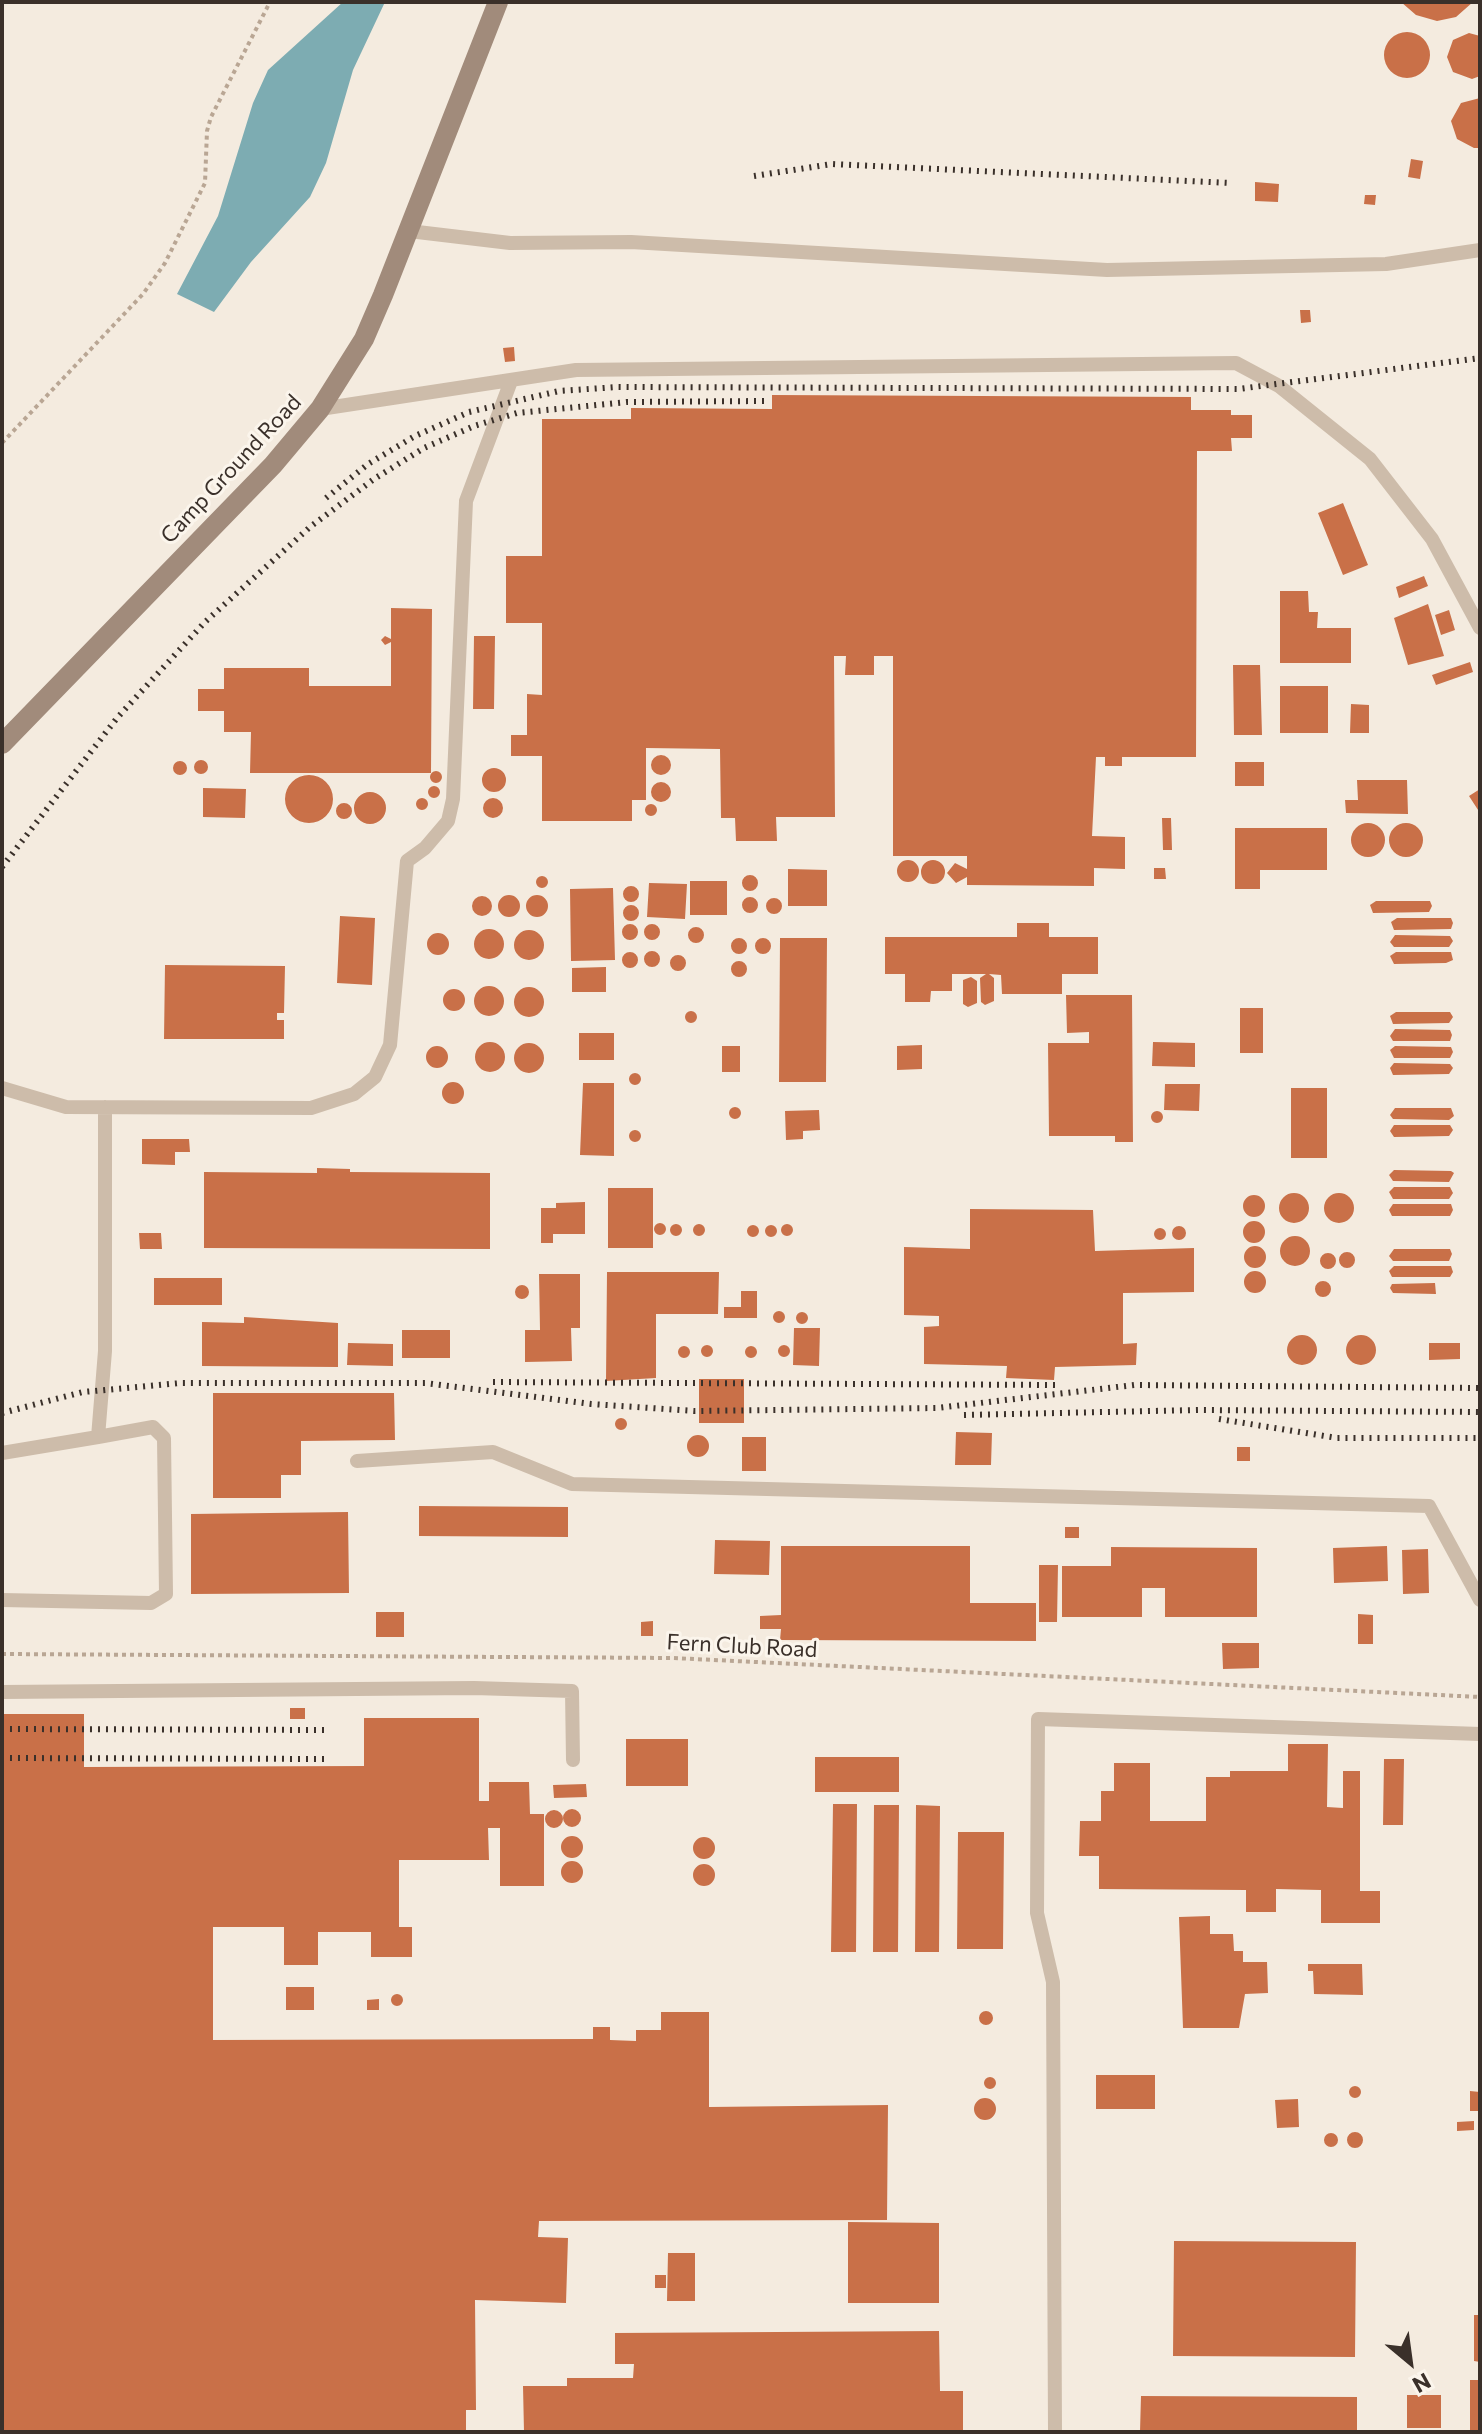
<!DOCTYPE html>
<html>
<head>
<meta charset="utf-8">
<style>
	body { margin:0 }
	#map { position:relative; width:1482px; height:2434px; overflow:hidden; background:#f4ebdf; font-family:Commissioner,sans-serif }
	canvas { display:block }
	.frame { position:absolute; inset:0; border:4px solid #3a302a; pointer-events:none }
	.north { position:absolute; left:1370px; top:2322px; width:80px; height:80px; -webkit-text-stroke:6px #fbf5ec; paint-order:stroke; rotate:151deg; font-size:22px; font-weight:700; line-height:32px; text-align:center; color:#3a302a }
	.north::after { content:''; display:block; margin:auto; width:28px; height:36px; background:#3a302a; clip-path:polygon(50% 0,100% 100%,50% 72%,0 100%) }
</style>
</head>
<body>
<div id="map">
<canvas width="1482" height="2434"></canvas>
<div class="frame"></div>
<div class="north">N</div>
</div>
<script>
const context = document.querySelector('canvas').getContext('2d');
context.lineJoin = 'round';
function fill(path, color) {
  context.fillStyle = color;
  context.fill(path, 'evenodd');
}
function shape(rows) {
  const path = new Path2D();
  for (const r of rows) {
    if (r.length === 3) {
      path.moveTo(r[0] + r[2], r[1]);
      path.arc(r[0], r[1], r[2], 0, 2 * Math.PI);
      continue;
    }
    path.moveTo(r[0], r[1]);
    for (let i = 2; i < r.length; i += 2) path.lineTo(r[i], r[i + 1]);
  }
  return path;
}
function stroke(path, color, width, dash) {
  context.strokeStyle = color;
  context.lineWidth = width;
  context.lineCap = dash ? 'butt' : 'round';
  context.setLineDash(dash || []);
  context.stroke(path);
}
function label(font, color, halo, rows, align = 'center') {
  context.font = font + ' Commissioner,sans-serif';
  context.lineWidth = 6;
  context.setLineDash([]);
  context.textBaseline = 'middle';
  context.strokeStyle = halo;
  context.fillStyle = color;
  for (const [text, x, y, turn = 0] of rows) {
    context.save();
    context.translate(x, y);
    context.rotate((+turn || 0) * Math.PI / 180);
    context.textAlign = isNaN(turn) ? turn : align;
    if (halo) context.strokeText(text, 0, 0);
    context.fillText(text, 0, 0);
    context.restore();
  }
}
fill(shape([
	[343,2,385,2,353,70,326,163,310,197,251,262,214,312,177,294,218,216,253,103,268,70]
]), '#7dacb2');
fill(shape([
	[1401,2,1473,2,1456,17,1437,21,1416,15],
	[1407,55,23],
	[1469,33,1480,36,1480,76,1472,79,1453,72,1447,57,1453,40],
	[1480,98,1480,148,1474,148,1457,139,1451,121,1461,103],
	[1411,159,1423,161,1420,179,1408,177],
	[1255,182,1279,184,1278,202,1255,201],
	[1365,195,1376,195,1375,205,1364,204],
	[1300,310,1310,310,1311,322,1301,323],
	[514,347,515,361,505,362,503,348],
	[772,395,1191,397,1191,410,1231,410,1231,415,1252,415,1252,438,1231,438,1232,451,1197,451,1196,757,1122,757,1122,766,1105,766,1105,757,1096,757,1092,836,1125,837,1125,869,1094,868,1094,886,967,885,967,877,956,883,947,873,955,863,967,869,967,856,893,856,893,656,874,656,874,675,845,675,846,656,834,656,835,817,776,817,777,841,736,841,735,818,721,818,720,749,646,748,646,800,632,800,632,821,542,821,542,756,511,756,511,735,527,735,527,694,542,695,542,623,506,623,506,556,542,556,542,419,631,419,631,408,772,409],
	[1343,503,1368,565,1343,575,1318,513],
	[1424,576,1428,586,1399,598,1396,587],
	[1280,591,1308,591,1309,612,1318,612,1317,628,1351,628,1351,663,1280,663],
	[1428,604,1444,656,1408,665,1394,618],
	[391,608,432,609,431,773,250,773,251,732,224,732,224,711,198,711,198,689,224,689,224,668,309,668,309,686,391,686,391,642,385,645,381,640,385,636,391,639],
	[1449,610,1455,630,1441,635,1435,615],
	[474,636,495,636,494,709,473,709],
	[1470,662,1473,672,1436,685,1432,675],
	[1233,665,1260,665,1262,735,1234,735],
	[1280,686,1328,686,1328,733,1280,733],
	[1351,704,1369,705,1369,733,1350,733],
	[661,765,10],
	[201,767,7],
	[180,768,7],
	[1235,762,1264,762,1264,786,1235,786],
	[494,780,12],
	[436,777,6],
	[309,799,24],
	[1357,780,1407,780,1408,814,1346,813,1345,800,1358,800],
	[661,792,10],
	[434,792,6],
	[203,788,246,789,245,818,203,817],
	[1480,789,1480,813,1469,796],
	[370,808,16],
	[422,804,6],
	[493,808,10],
	[344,811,8],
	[651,810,6],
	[1162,818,1171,818,1172,850,1163,850],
	[1368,840,17],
	[1406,840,17],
	[1235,828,1327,828,1327,870,1260,870,1260,889,1235,889],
	[933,872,12],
	[908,871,11],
	[1154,868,1165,868,1166,879,1154,879],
	[788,869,827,870,827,906,788,906],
	[750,883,8],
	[542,882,6],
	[690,881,727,881,727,915,690,915],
	[649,883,687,884,685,919,647,917],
	[631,894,8],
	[613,888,615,960,571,961,570,889],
	[509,906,11],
	[537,906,11],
	[482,906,10],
	[750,905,8],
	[774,906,8],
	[1376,901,1430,901,1432,906,1429,912,1373,913,1370,905],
	[631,913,8],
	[340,916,375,918,372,985,337,983],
	[1397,918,1451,918,1453,923,1451,929,1394,930,1391,922],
	[1017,923,1049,923,1049,937,1098,937,1098,974,1062,974,1062,994,1002,994,1001,975,989,974,994,978,994,1001,985,1005,981,1002,980,978,986,974,952,974,952,991,931,991,930,1002,905,1002,905,974,885,974,885,937,1017,937],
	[652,932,8],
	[630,932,8],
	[696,935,8],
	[489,944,15],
	[529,945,15],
	[438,944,11],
	[1395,935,1450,936,1453,941,1449,947,1394,947,1390,942],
	[763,946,8],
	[739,946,8],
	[780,938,827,938,826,1082,779,1082],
	[652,959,8],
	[630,960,8],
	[1396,952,1451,952,1453,960,1446,963,1394,964,1390,956],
	[678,963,8],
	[739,969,8],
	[165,965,285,966,284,1013,277,1013,277,1020,284,1020,284,1039,164,1039],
	[606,967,606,992,572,992,572,968],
	[971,977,977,981,977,1003,968,1007,963,1004,963,980],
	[489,1001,15],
	[529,1002,15],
	[454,1000,11],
	[1066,995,1132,995,1133,1142,1115,1142,1115,1136,1049,1136,1048,1043,1089,1043,1089,1032,1067,1033],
	[1240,1008,1263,1008,1263,1053,1240,1053],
	[691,1017,6],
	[1396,1012,1450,1012,1453,1017,1449,1023,1393,1024,1390,1016],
	[1395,1029,1450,1030,1452,1035,1450,1041,1393,1041,1390,1036],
	[579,1033,614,1033,614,1060,579,1060],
	[1153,1042,1195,1043,1195,1067,1152,1066],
	[490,1057,15],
	[529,1058,15],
	[922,1045,922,1069,897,1070,897,1046],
	[722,1046,740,1046,740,1072,722,1072],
	[1395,1046,1451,1047,1453,1052,1450,1058,1394,1058,1390,1050],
	[437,1057,11],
	[1394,1063,1450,1064,1453,1068,1449,1074,1393,1075,1390,1068],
	[635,1079,6],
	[453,1093,11],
	[583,1083,614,1083,614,1156,580,1155],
	[1165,1084,1200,1084,1199,1111,1164,1110],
	[1291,1088,1327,1088,1327,1158,1291,1158],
	[735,1113,6],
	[1395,1108,1451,1108,1454,1116,1449,1120,1393,1119,1390,1115],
	[819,1110,820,1130,803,1131,803,1139,786,1140,785,1111],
	[1157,1117,6],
	[1394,1125,1450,1125,1453,1130,1449,1136,1394,1137,1390,1131],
	[635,1136,6],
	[142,1139,189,1139,190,1152,175,1152,175,1165,142,1164],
	[317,1168,350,1169,350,1172,490,1173,490,1249,204,1248,204,1172,317,1173],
	[1394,1170,1451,1171,1454,1173,1449,1182,1393,1181,1389,1175],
	[1394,1187,1450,1187,1453,1193,1449,1199,1393,1199,1389,1192],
	[608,1188,653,1188,653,1248,608,1248],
	[1339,1208,15],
	[1294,1208,15],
	[1254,1206,11],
	[585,1202,585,1234,553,1234,553,1243,541,1243,541,1208,556,1208,556,1203],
	[1393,1204,1451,1204,1453,1210,1450,1216,1392,1216,1389,1210],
	[970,1209,1093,1210,1095,1251,1194,1248,1194,1292,1123,1293,1123,1344,1137,1343,1136,1365,1055,1367,1054,1380,1006,1378,1007,1366,924,1364,924,1327,939,1326,939,1316,904,1315,904,1247,970,1249],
	[1254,1232,11],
	[660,1229,6],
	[787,1230,6],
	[699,1230,6],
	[676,1230,6],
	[771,1231,6],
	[753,1231,6],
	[1179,1233,7],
	[1160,1234,6],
	[139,1233,161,1233,162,1249,140,1249],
	[1295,1251,15],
	[1255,1257,11],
	[1394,1249,1450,1249,1452,1254,1449,1261,1393,1261,1389,1256],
	[1347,1260,8],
	[1328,1261,8],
	[1394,1266,1451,1266,1453,1272,1450,1277,1392,1277,1389,1271],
	[1255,1282,11],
	[607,1272,719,1272,718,1314,656,1314,656,1378,606,1381],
	[539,1274,580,1274,580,1328,571,1328,572,1361,525,1362,525,1330,540,1330],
	[154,1278,222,1278,222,1305,154,1305],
	[1323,1289,8],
	[1435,1283,1436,1294,1393,1293,1390,1288,1392,1284],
	[522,1292,7],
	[741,1291,757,1291,757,1318,724,1318,724,1307,741,1307],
	[779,1317,6],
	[802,1318,6],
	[244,1317,338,1323,338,1367,202,1366,202,1322,244,1323],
	[794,1328,820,1328,819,1366,793,1365],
	[402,1330,450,1330,450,1358,402,1358],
	[1302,1350,15],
	[1361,1350,15],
	[348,1343,393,1344,393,1366,347,1365],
	[1429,1343,1460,1343,1460,1359,1429,1360],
	[784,1351,6],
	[707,1351,6],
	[751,1352,6],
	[684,1352,6],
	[699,1379,744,1379,744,1423,699,1423],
	[213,1393,394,1393,395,1440,301,1441,301,1475,281,1475,281,1498,213,1498],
	[621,1424,6],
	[956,1432,992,1433,991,1465,955,1465],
	[698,1446,11],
	[742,1437,766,1437,766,1471,742,1471],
	[1237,1447,1250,1447,1250,1461,1237,1461],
	[419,1506,568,1507,568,1537,419,1536],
	[348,1512,349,1593,191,1594,191,1514],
	[1065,1527,1079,1527,1079,1538,1065,1538],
	[715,1540,770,1541,769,1575,714,1574],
	[781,1546,970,1546,970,1603,1036,1603,1036,1641,780,1640,781,1629,760,1629,760,1616,781,1615],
	[1387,1546,1388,1581,1334,1583,1333,1548],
	[1111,1547,1257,1548,1257,1617,1165,1617,1165,1588,1142,1588,1142,1617,1062,1617,1062,1566,1111,1566],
	[1428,1549,1429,1593,1403,1594,1402,1550],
	[1039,1565,1058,1565,1057,1622,1039,1622],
	[376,1612,404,1612,404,1637,376,1637],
	[1358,1614,1373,1615,1373,1644,1358,1644],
	[653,1621,653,1636,641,1636,641,1622],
	[1222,1643,1259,1643,1259,1668,1223,1669],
	[290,1708,305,1708,305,1719,290,1719],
	[2,1714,84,1714,84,1767,364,1766,364,1718,479,1718,479,1801,489,1801,489,1782,529,1782,530,1814,544,1814,544,1886,500,1886,500,1828,488,1828,489,1860,399,1860,399,1927,412,1927,412,1957,371,1957,371,1932,318,1932,318,1965,284,1965,284,1927,213,1927,213,2040,593,2039,593,2027,610,2027,610,2040,636,2041,636,2030,661,2030,661,2012,709,2012,709,2107,888,2105,887,2220,539,2221,538,2237,568,2238,566,2303,475,2300,476,2410,466,2410,466,2432,2,2432],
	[626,1739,688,1739,688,1786,626,1786],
	[1288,1744,1328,1744,1327,1807,1343,1808,1343,1771,1360,1771,1360,1891,1380,1891,1380,1923,1321,1923,1321,1890,1276,1889,1276,1912,1246,1912,1246,1890,1099,1889,1099,1856,1079,1856,1080,1821,1101,1821,1101,1791,1114,1791,1114,1763,1150,1763,1150,1821,1206,1821,1206,1777,1230,1777,1230,1771,1288,1771],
	[815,1757,899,1757,899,1792,815,1792],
	[1384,1759,1404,1759,1403,1825,1383,1825],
	[586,1784,587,1797,554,1798,553,1785],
	[833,1804,857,1804,856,1952,831,1952],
	[874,1805,899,1805,898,1952,873,1952],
	[916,1805,940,1806,939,1952,915,1952],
	[572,1818,9],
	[554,1819,9],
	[958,1832,1004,1832,1003,1949,957,1949],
	[572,1847,11],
	[704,1848,11],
	[572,1872,11],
	[704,1875,11],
	[1210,1916,1210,1934,1233,1934,1234,1951,1243,1951,1243,1962,1267,1962,1268,1993,1245,1994,1239,2028,1183,2028,1179,1917],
	[1308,1964,1362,1964,1363,1995,1314,1994,1313,1971,1308,1971],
	[286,1987,314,1987,314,2010,286,2010],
	[397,2000,6],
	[379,1999,379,2010,367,2010,367,2000],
	[986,2018,7],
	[1096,2075,1155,2075,1155,2109,1096,2109],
	[990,2083,6],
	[1355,2092,6],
	[1470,2091,1480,2092,1480,2111,1470,2111],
	[985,2109,11],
	[1298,2099,1299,2127,1277,2128,1275,2100],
	[1474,2121,1474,2130,1457,2131,1457,2122],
	[1355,2140,8],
	[1331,2140,7],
	[848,2222,939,2223,939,2303,848,2303],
	[1174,2241,1356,2242,1355,2357,1173,2356],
	[668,2253,695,2253,695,2301,667,2301],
	[655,2275,666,2275,666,2288,655,2288],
	[1474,2315,1480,2315,1480,2362,1474,2361],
	[939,2331,940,2391,963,2391,963,2432,524,2432,523,2386,567,2386,567,2378,633,2378,634,2364,615,2364,615,2333],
	[1470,2380,1480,2380,1480,2432,1470,2432],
	[1407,2395,1441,2395,1441,2428,1407,2428],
	[1141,2396,1357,2397,1357,2432,1140,2432]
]), '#c97048');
stroke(shape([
	[2,443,143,294,165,263,205,183,207,131,211,117,270,2],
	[2,1654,673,1658,1480,1697]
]), '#b9a694', 4, [4, 4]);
stroke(shape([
	[409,231,510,243,631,242,1107,270,1386,264,1480,250],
	[320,409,576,370,1236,363,1279,386,1370,459,1432,539,1480,628],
	[2,1088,66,1107,311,1108,354,1094,375,1077,390,1045,407,861,425,848,448,821,453,799,466,501,511,381],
	[2,1453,98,1437],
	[357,1461,493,1452,572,1484,1429,1506,1480,1600],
	[2,1600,151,1603,166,1594,164,1438,153,1427,98,1437,105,1351,105,1107],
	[2,1692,474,1688,572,1691,573,1760],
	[1055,2432,1053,1982,1037,1913,1038,1719,1480,1734]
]), '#cdbcaa', 14);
stroke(shape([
	[2,744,273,465,320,409,364,339,383,295,498,2]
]), '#a18b7b', 20);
stroke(shape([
	[754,176,832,164,1231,183],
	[326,498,368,464,415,436,469,412,559,391,618,387,1238,389,1480,358],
	[2,867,117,718,205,622,310,527,374,479,424,448,474,426,517,413,627,402,765,401],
	[493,1382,1057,1385],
	[2,1413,83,1392,181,1383,425,1383,591,1404,695,1411,937,1408,1134,1385,1480,1388],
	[964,1415,1199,1410,1480,1412],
	[1219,1419,1337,1438,1480,1438],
	[2,1729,329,1730],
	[2,1758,329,1759]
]), '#3a302a', 6, [2, 6]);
label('22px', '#3a302a', '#fbf5ec', [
	["Camp Ground Road",231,469,-47],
	["Fern Club Road",742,1646,3]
]);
</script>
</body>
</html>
